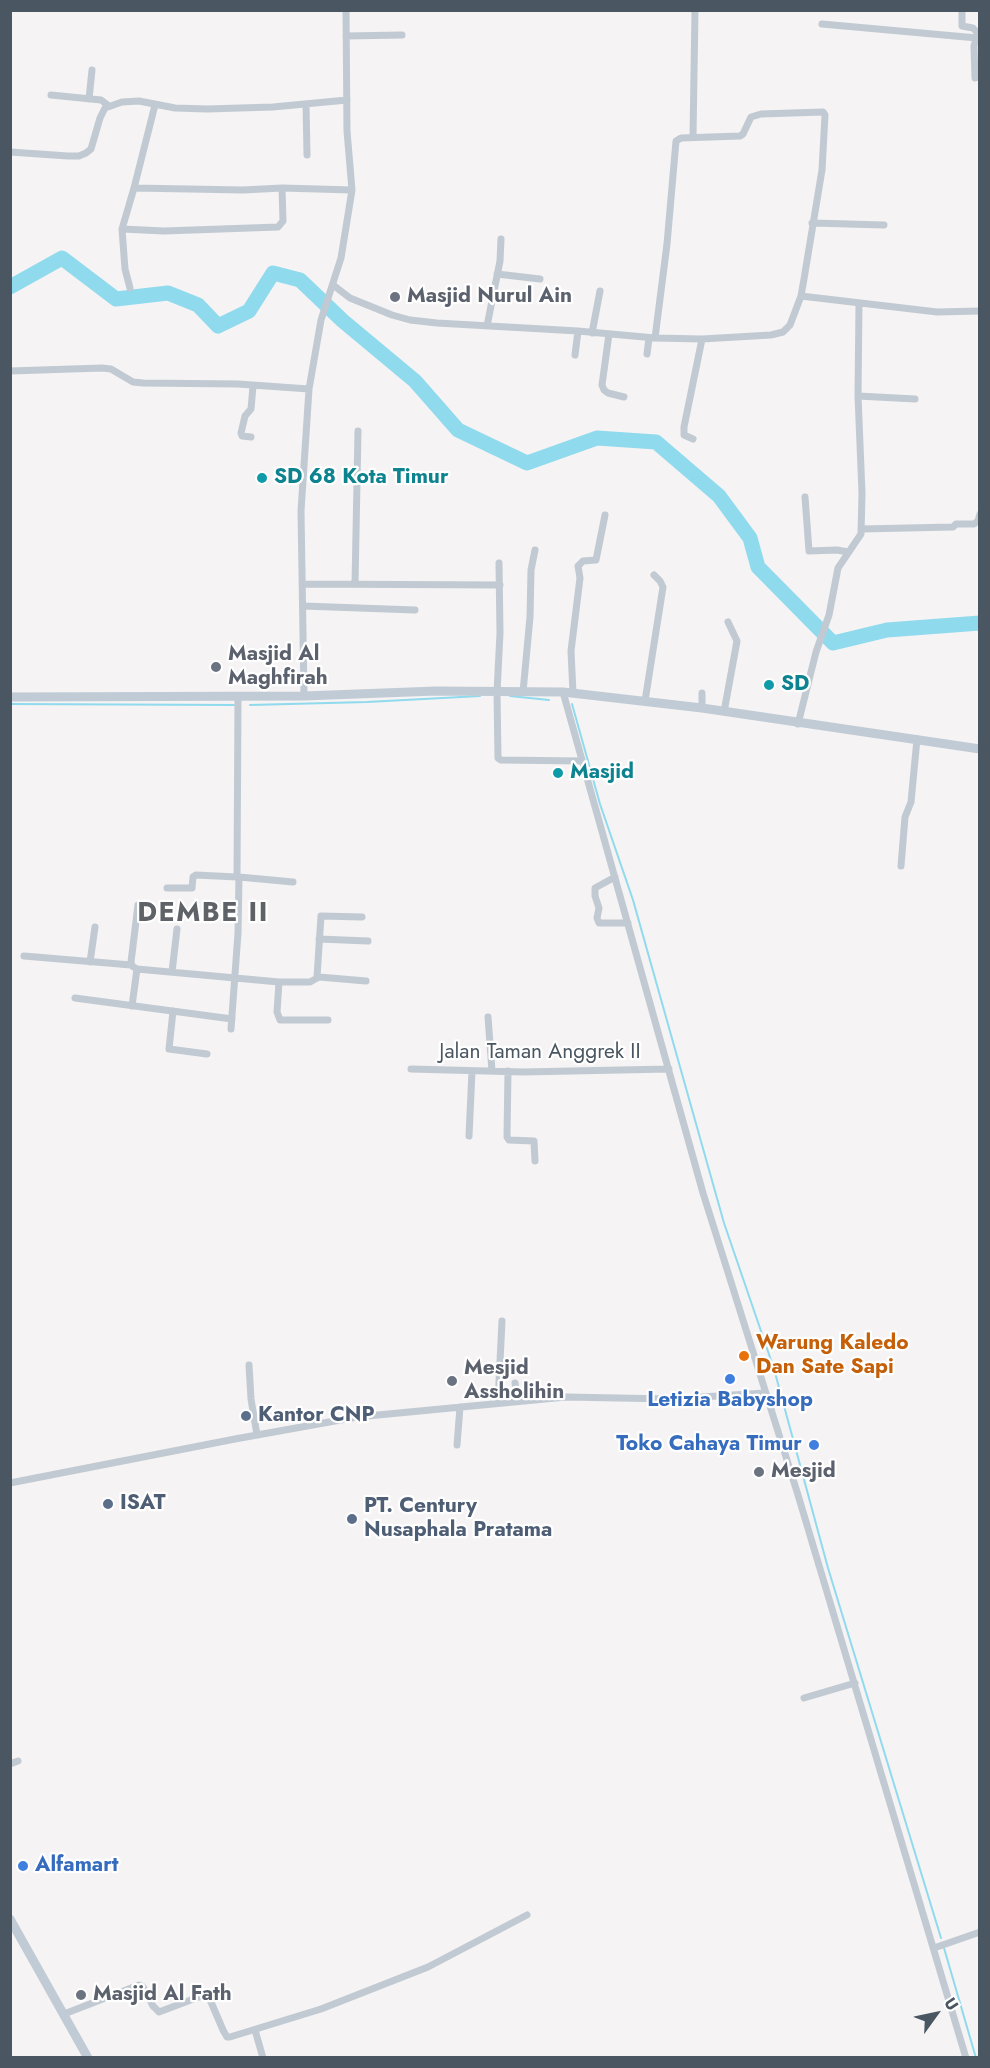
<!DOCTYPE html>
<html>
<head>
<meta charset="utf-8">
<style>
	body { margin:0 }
	#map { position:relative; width:990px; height:2068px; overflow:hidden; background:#f5f3f3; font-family:Jost,sans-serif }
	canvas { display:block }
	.frame { position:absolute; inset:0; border:12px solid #4a5661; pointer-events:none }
	.north { position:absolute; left:906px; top:1984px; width:60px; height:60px; -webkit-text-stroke:4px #fff; paint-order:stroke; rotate:57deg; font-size:16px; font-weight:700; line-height:24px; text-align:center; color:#4a5661 }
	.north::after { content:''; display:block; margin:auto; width:21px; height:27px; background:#4a5661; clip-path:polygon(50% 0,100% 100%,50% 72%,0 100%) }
</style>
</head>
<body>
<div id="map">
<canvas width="990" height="2068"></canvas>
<div class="frame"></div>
<div class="north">U</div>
</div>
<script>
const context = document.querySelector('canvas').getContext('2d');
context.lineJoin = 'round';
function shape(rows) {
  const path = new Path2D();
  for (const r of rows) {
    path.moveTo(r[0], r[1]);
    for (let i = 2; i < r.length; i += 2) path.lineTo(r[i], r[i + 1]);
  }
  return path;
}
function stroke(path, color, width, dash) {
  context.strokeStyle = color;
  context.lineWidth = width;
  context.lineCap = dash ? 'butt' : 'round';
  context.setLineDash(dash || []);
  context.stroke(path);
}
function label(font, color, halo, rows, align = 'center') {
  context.font = font + ' Jost,sans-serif';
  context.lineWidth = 4.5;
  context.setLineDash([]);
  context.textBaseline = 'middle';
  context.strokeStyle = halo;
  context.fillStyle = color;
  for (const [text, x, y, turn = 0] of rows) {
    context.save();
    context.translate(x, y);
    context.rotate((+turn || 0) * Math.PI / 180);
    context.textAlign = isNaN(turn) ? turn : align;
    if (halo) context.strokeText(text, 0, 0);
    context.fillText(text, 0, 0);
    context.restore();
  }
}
stroke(shape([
	[510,696,549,700],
	[10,704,234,705],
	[572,704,600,804,633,900,724,1223,774,1369,828,1568,941,1938],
	[250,705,367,702,480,696],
	[944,1948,976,2058]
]), '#90daee', 2);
stroke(shape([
	[10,287,62,258,116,299,168,293,198,305,218,326,249,311,273,273,300,280,343,321,415,381,458,430,527,463,597,438,656,442,719,496,750,538,758,567,833,643,887,630,980,623]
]), '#90daee', 15);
stroke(shape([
	[962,10,962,26,973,28,980,36],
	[822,24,977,38],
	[346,36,402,35],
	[975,78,974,46,976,38,980,37],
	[51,95,101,100,109,106],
	[89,99,92,70],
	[306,104,307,155],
	[693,137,695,10],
	[10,152,68,156,79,156,86,153,91,149,100,118,105,108,122,102,139,101,175,108,207,109,273,107,347,100],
	[134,188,155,105],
	[812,223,884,225],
	[122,229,164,231,278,227,283,221,282,188],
	[497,274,540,279],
	[333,285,350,298,392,315,410,320,437,323,578,331,655,338,702,339,771,335,783,332,790,325,801,296,804,279,822,170,825,115,823,112,761,114,751,117,743,134,740,136,681,138,676,141,667,244,655,338],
	[130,288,125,269,122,229,134,188,243,190,282,188,352,190],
	[801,296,937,312,980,311],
	[487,326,500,261,501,239],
	[592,333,600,291],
	[609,334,602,385,604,390,608,393,624,397],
	[647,354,649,338],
	[575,355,578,331],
	[10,371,102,368,111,369,133,382,143,383,238,384,309,389],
	[858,396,915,399],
	[251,437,242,436,241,433,245,416,251,409,253,386],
	[693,439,684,435,684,427,702,339],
	[805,497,809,551,837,550,848,552],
	[861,529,953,527,956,524,974,524,978,521,980,514],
	[499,563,500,633,497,692,498,758,501,760,582,761],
	[302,584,500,585],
	[355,584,358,431],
	[303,606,415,610],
	[523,692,530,617,531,570,535,550],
	[563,692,703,1193,798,1495,966,2058],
	[573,693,571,651,580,578,578,566,583,561,596,560,605,515],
	[304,696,301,511,309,389,321,320,341,258,352,190,347,131,346,10],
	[645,701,663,587,660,581,654,575],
	[702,708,702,693],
	[724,712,737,641,728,622],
	[798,724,816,652,829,615,838,568,861,534,862,493,858,396,859,303],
	[901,866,905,817,911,802,917,739],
	[239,877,293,882],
	[615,877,595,888,595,896,599,908,597,918,599,923,628,923],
	[167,888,192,888,193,877,196,875,237,877],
	[138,905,131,962,132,966,137,969,279,982,310,982,319,977,366,981],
	[319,939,368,941],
	[24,956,131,965],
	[90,962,95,927],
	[172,972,177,929],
	[317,977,321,916,362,917],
	[279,982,277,1012,280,1020,328,1020],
	[75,998,232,1019],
	[132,1006,137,969],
	[173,1011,169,1049,207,1054],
	[488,1017,492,1071],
	[231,1029,238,933,239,877,237,877,238,697],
	[411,1069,523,1072,669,1069],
	[508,1071,507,1137,509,1140,534,1141,535,1161],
	[469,1136,472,1071],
	[249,1365,251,1399,257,1435],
	[515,1383,516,1390,524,1395,525,1400],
	[498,1402,502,1321],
	[457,1445,460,1407],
	[10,1483,235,1439,357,1417,566,1397,670,1399,765,1393],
	[804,1698,855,1683],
	[10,1764,18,1761],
	[934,1948,980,1932],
	[64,2014,139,1985,143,1987,153,2006,159,2012,204,1995,208,1995,223,2030,227,2037,230,2037,321,2009,428,1967,527,1915],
	[255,2030,263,2058]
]), '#c1cad2', 7);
stroke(shape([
	[10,697,304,696,436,691,563,692,702,708,980,749],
	[10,1919,88,2058]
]), '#c1cbd6', 9);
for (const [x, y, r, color] of [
	[395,297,6,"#6b7280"],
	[262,478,6,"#0f9aa8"],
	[216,667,6,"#6b7280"],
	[769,685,6,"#0f9aa8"],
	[558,773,6,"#0f9aa8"],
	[744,1356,6,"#e8710a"],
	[730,1379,6,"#3f7fe0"],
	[452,1381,6,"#6b7280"],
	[246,1416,6,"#5c6f8a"],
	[814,1445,6,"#3f7fe0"],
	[759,1472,6,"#6b7280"],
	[108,1504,6,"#5c6f8a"],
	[352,1519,6,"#5c6f8a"],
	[23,1866,6,"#3f7fe0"],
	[81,1995,6,"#6b7280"]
]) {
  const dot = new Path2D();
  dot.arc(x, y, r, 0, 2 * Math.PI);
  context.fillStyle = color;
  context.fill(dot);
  stroke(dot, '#fff', 2);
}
label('bold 21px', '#5b616d', '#fff', [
	["Masjid Nurul Ain",407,297],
	["Masjid Al",228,655],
	["Maghfirah",228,679],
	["Mesjid",464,1369],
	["Assholihin",464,1393],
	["Mesjid",771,1472],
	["Masjid Al Fath",93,1995]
], 'left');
label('bold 21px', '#0d838f', '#fff', [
	["SD 68 Kota Timur",274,478],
	["SD",781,685],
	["Masjid",570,773]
], 'left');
label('21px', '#4a5661', '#fff', [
	["Jalan Taman Anggrek II",540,1053]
]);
label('bold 21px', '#c56008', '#fff', [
	["Warung Kaledo",756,1344],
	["Dan Sate Sapi",756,1368]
], 'left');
label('bold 21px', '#366cbe', '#fff', [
	["Letizia Babyshop",730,1401],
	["Toko Cahaya Timur",802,1445,"right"],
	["Alfamart",35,1866,"left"]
]);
label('bold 21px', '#4e5e75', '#fff', [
	["Kantor CNP",258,1416],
	["ISAT",120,1504],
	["PT. Century",364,1507],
	["Nusaphala Pratama",364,1531]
], 'left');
context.letterSpacing = '1.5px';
label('bold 27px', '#5f6368', '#fff', [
	["DEMBE II",203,914]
]);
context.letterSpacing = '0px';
</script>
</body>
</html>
